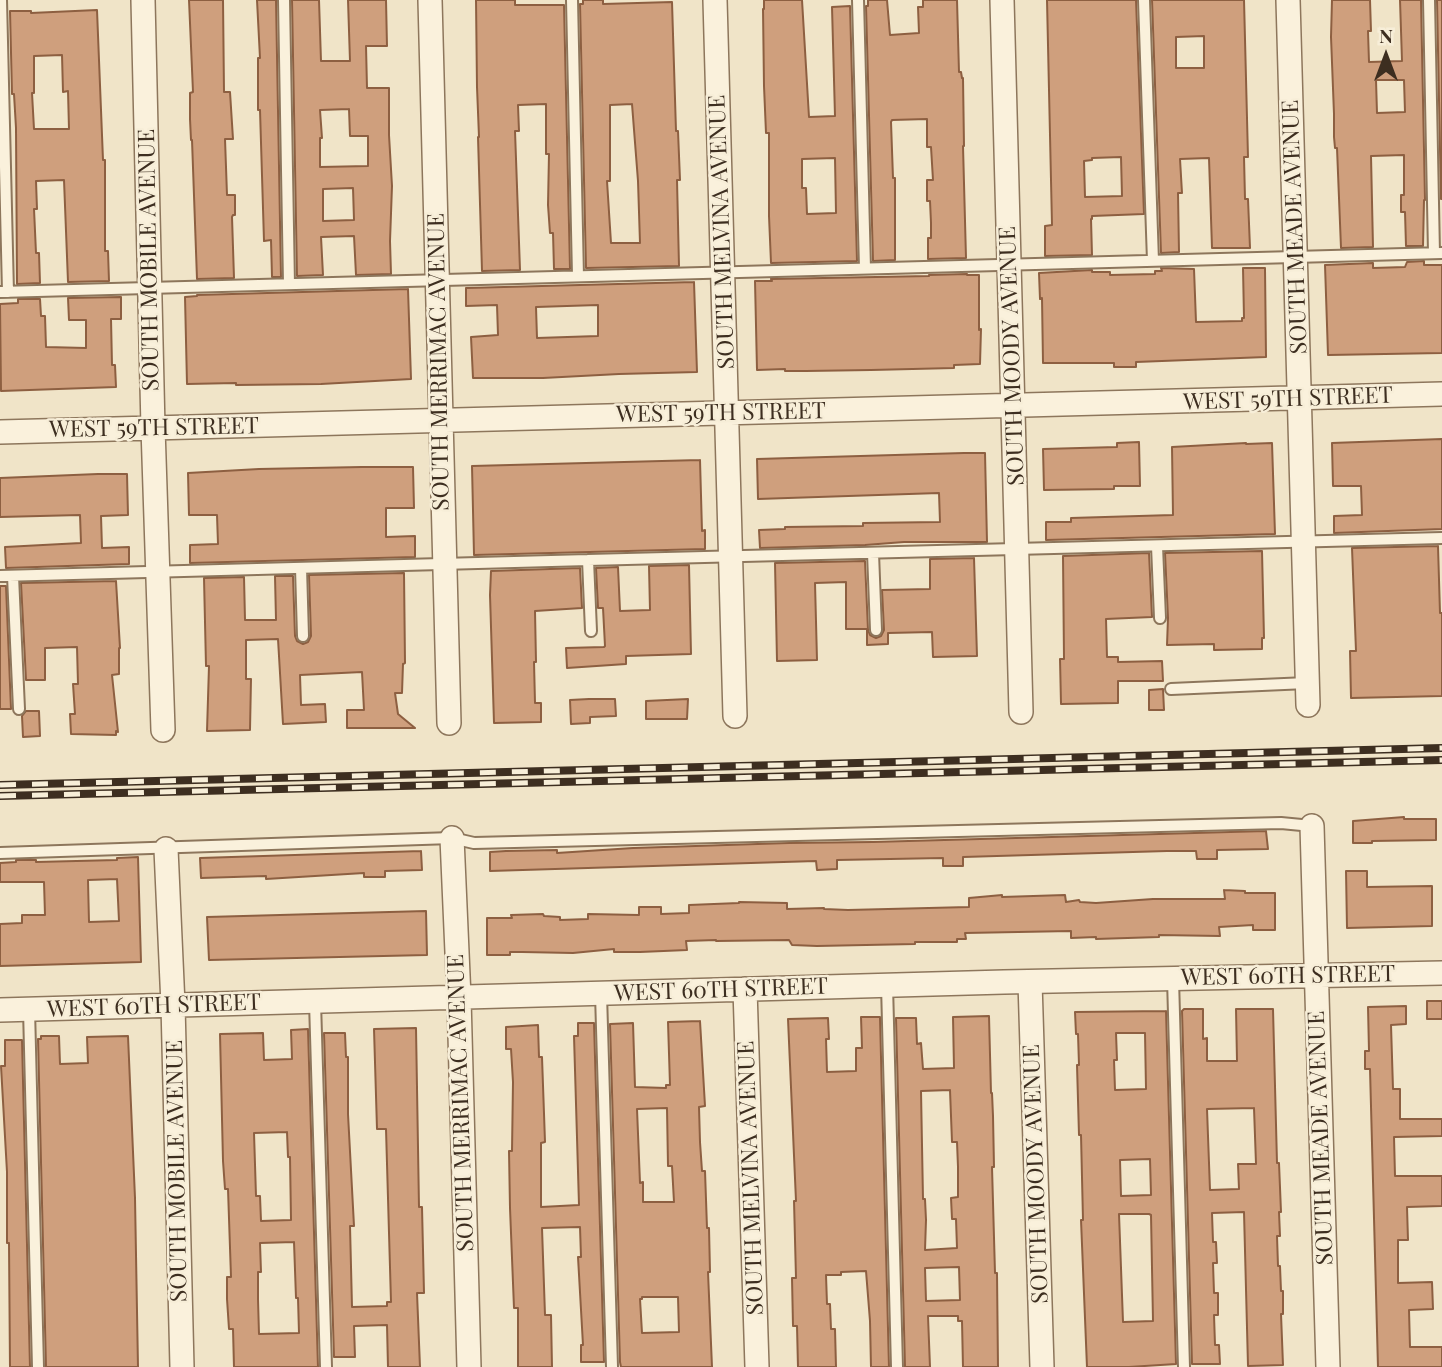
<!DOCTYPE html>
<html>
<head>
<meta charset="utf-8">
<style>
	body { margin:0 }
	#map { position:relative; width:1442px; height:1367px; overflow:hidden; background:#f0e4c8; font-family:"Playfair Display",serif }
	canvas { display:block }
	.north { position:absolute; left:1351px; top:21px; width:70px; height:70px; -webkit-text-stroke:5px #f7eed8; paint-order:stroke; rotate:0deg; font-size:19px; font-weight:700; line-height:28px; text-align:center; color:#3d2e20 }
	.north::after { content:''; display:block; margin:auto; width:24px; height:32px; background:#3d2e20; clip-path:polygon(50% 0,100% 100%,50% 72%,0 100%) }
</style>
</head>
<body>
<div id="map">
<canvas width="1442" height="1367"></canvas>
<div class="north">N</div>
</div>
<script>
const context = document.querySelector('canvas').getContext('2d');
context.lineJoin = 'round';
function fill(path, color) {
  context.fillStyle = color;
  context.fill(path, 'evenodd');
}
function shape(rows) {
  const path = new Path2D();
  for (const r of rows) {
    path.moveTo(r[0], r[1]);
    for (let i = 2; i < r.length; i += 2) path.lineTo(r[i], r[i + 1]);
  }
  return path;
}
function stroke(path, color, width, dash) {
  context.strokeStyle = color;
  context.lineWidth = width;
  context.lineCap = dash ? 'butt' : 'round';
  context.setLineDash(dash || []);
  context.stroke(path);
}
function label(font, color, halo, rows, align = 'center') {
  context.font = font + ' "Playfair Display",serif';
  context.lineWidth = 5;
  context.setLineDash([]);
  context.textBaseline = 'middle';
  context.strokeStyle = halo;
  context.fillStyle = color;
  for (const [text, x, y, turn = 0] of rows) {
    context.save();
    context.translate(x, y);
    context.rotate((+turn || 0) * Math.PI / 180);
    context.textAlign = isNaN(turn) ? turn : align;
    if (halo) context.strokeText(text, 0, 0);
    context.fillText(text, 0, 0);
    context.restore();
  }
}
const building = shape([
	[189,0,223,0,224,92,230,92,233,139,225,139,227,195,235,195,235,215,233,215,232,217,234,278,197,279,192,140,191,140,190,119,190,93,193,92,189,0],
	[257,0,276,0,281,277,272,277,271,240,264,241,260,110,258,110,258,58,260,58,257,0],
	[292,0,319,0,321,61,350,61,348,0,386,0,387,46,366,46,367,88,389,88,389,135,392,186,390,241,391,274,356,275,354,236,321,237,323,275,297,276,292,0],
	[349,109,350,136,368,136,368,166,320,167,320,138,322,138,320,110,349,109],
	[353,188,354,220,323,221,323,189,353,188],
	[476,0,515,0,515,5,564,5,570,269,554,269,553,233,550,233,548,205,549,154,546,154,546,104,518,105,519,131,515,131,520,270,482,271,478,137,479,137,477,87,476,0],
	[583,0,603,0,603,4,672,2,676,131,678,131,680,180,677,180,679,266,586,268,580,4,583,4,583,0],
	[632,104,638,181,640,243,611,243,607,181,610,181,610,105,632,104],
	[764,0,802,0,809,117,835,116,832,7,850,6,857,261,771,263,769,216,769,133,766,133,764,86,763,9,764,9,764,0],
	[835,158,836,213,807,214,806,188,802,188,802,159,835,158],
	[868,0,887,0,890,35,919,33,918,7,923,7,923,0,957,0,959,72,961,72,962,78,963,78,964,146,963,146,966,258,928,259,928,238,931,238,931,223,930,201,927,201,927,180,933,180,931,147,927,147,927,119,892,120,891,122,893,178,895,178,895,260,873,261,866,6,868,6,868,0],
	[1047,0,1136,0,1144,214,1092,216,1092,219,1091,219,1092,255,1045,256,1045,226,1052,225,1047,0],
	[1121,157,1122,196,1085,197,1084,161,1092,160,1092,158,1121,157],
	[1152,0,1244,0,1248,157,1244,157,1245,199,1248,199,1250,248,1212,248,1209,158,1180,159,1182,193,1178,193,1179,252,1161,253,1152,0],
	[1204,36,1204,68,1176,68,1176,37,1204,36],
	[1332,0,1370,0,1371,31,1368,31,1369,62,1402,61,1400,0,1421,0,1425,200,1424,200,1423,246,1406,246,1405,212,1401,212,1401,195,1404,195,1404,155,1371,156,1373,247,1341,248,1337,148,1335,148,1334,137,1334,114,1331,37,1332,0],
	[1376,80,1404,80,1405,112,1377,113,1376,80],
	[1437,0,1442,0,1442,199,1441,199,1437,0],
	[97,10,103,160,105,160,105,251,108,251,109,281,68,282,64,180,36,181,37,209,34,209,36,253,39,253,40,283,17,284,16,128,14,94,12,94,10,11,31,11,31,13,97,10],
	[62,55,63,92,68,91,69,129,34,129,32,93,34,93,34,56,62,55],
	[1424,261,1424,265,1442,265,1442,353,1328,355,1325,265,1373,263,1373,268,1405,267,1407,262,1424,261],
	[1161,268,1194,269,1196,322,1242,321,1242,318,1244,318,1243,268,1265,268,1266,357,1136,362,1136,367,1114,367,1114,363,1043,363,1042,298,1040,299,1039,273,1092,270,1092,272,1110,272,1110,275,1155,274,1155,271,1162,271,1161,268],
	[967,274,967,275,979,275,979,330,981,329,980,364,954,365,954,368,871,370,806,371,785,371,785,369,757,370,755,281,772,281,771,279,929,276,929,275,967,274],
	[694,282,697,372,619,374,543,378,473,378,471,337,498,335,497,305,466,306,466,288,694,282],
	[598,305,598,336,537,338,536,307,598,305],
	[408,289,411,379,321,384,236,385,236,383,187,384,185,297,197,296,197,295,408,289],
	[121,297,121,319,111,319,112,365,115,365,116,387,1,391,0,304,18,303,18,299,40,299,41,316,45,316,46,347,86,348,86,320,69,320,68,298,121,297],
	[1442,439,1442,529,1334,533,1334,516,1362,515,1361,486,1333,486,1332,443,1442,439],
	[1139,442,1140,486,1114,486,1114,489,1044,490,1043,449,1117,447,1117,443,1139,442],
	[1246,443,1246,444,1272,443,1275,534,1046,540,1046,522,1071,522,1071,518,1173,515,1172,447,1246,443],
	[964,453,985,453,987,542,904,542,865,545,760,548,759,530,785,529,785,527,863,526,863,523,940,522,939,493,758,499,757,459,964,453],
	[700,460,702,531,705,530,705,549,474,555,472,466,700,460],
	[362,467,413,467,414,508,386,508,386,537,415,536,415,557,190,563,190,545,218,544,217,515,189,515,188,473,259,469,362,467],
	[98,474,127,474,128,515,101,516,102,548,129,547,129,564,6,568,5,547,81,543,80,515,0,517,0,478,98,474],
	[1438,546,1440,613,1442,613,1442,696,1351,698,1350,651,1356,651,1352,548,1438,546],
	[1262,551,1264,638,1262,638,1262,649,1214,650,1214,644,1167,645,1168,618,1165,553,1262,551],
	[1149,553,1152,617,1106,619,1107,657,1118,657,1118,662,1162,661,1163,681,1118,681,1118,703,1061,704,1060,659,1064,659,1063,556,1149,553],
	[974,558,977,656,933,657,932,632,888,633,888,644,867,645,867,629,846,629,846,582,815,583,817,660,777,661,775,563,865,561,868,630,870,635,876,638,881,636,884,630,882,590,930,589,930,559,974,558],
	[689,565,691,654,626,656,626,664,567,668,566,648,604,647,605,646,603,608,598,608,596,568,618,567,620,611,650,610,649,566,689,565],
	[580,568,582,608,535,611,536,662,534,662,535,703,541,703,541,722,494,723,490,595,491,571,580,568],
	[404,573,405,663,403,664,402,693,395,693,398,714,415,728,347,728,347,710,364,710,362,672,300,675,301,705,325,704,326,722,283,724,278,639,246,640,246,679,251,679,250,730,207,731,209,666,206,666,204,578,244,577,245,620,276,620,275,576,293,576,295,636,297,641,303,644,308,642,311,636,309,575,404,573],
	[116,581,120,648,119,648,119,674,112,675,118,732,116,731,116,735,71,734,70,714,75,714,73,684,78,684,77,647,45,648,45,680,26,680,21,583,116,581],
	[0,586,6,586,11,709,0,709,0,586],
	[1163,689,1164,710,1149,710,1149,690,1163,689],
	[589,699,615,699,616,716,590,717,590,723,571,724,570,700,589,699],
	[688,699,687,719,646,719,646,701,688,699],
	[26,711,39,711,40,736,23,737,22,716,26,711],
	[1404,817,1404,819,1436,819,1436,840,1372,841,1372,843,1353,843,1353,821,1404,817],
	[1266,831,1268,849,1217,850,1217,859,1197,859,1196,851,1167,851,963,857,963,866,943,866,943,858,837,860,837,869,817,870,816,861,490,871,490,852,506,851,557,850,557,853,633,848,789,843,873,842,1266,831],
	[421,851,422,870,385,871,385,877,364,877,364,873,266,879,266,876,201,878,200,858,421,851],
	[138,857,141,962,0,966,0,924,22,923,22,915,45,915,44,882,0,882,0,863,16,862,16,860,36,860,36,862,117,860,117,858,138,857],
	[117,879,119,921,89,922,88,880,117,879],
	[1346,871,1367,871,1367,887,1432,886,1432,926,1347,928,1346,871],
	[1224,890,1245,891,1245,893,1275,893,1275,930,1253,930,1253,925,1219,927,1220,936,1159,935,1159,937,1096,939,1096,937,1071,938,1071,931,965,933,966,939,957,939,957,942,915,942,915,944,817,946,792,945,789,940,716,941,716,940,686,941,687,950,640,952,614,952,614,949,573,953,522,952,510,952,510,955,487,955,487,918,512,918,511,915,543,914,544,916,560,917,560,920,588,919,588,914,639,915,639,907,661,907,661,914,689,913,689,905,739,903,739,902,787,903,787,909,824,908,824,909,848,910,969,907,969,898,1002,895,1002,897,1065,895,1066,902,1079,900,1080,902,1096,903,1153,899,1225,899,1224,890],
	[426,911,427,955,209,960,207,917,426,911],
	[1427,1001,1442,1001,1442,1019,1427,1019,1427,1001],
	[1406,1006,1406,1024,1391,1025,1393,1089,1400,1089,1400,1119,1442,1119,1442,1136,1394,1137,1395,1176,1442,1176,1442,1206,1407,1207,1408,1240,1398,1240,1398,1283,1432,1282,1433,1309,1409,1310,1410,1347,1442,1347,1442,1367,1378,1367,1370,1069,1365,1069,1365,1051,1369,1051,1368,1007,1406,1006],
	[1184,1009,1203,1009,1203,1039,1207,1038,1207,1061,1237,1061,1236,1009,1273,1009,1277,1163,1279,1163,1281,1212,1279,1212,1280,1236,1277,1236,1278,1266,1280,1266,1281,1291,1283,1291,1283,1314,1281,1314,1283,1365,1248,1366,1244,1212,1212,1213,1213,1242,1216,1242,1217,1263,1213,1263,1214,1293,1218,1293,1218,1315,1214,1315,1215,1345,1219,1345,1220,1364,1192,1364,1182,1011,1184,1009],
	[1254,1108,1256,1164,1238,1164,1239,1189,1210,1190,1207,1109,1254,1108],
	[1166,1011,1176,1364,1129,1367,1087,1367,1081,1220,1083,1220,1081,1135,1079,1135,1077,1065,1079,1065,1078,1034,1076,1034,1075,1012,1166,1011],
	[1116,1033,1145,1033,1146,1089,1115,1090,1114,1060,1117,1060,1116,1033],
	[1150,1159,1151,1195,1121,1196,1120,1160,1150,1159],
	[1119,1214,1149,1214,1151,1215,1153,1321,1123,1322,1119,1214],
	[989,1016,991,1093,992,1093,993,1116,994,1167,992,1167,995,1273,997,1273,998,1367,963,1367,962,1321,958,1321,958,1316,928,1316,930,1367,905,1367,896,1018,916,1018,917,1044,921,1043,923,1069,954,1068,953,1017,989,1016],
	[950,1090,952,1142,957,1142,958,1167,958,1197,951,1198,952,1219,956,1219,957,1248,925,1250,926,1220,925,1199,923,1199,921,1091,950,1090],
	[959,1267,960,1300,926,1301,925,1268,959,1267],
	[861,1017,880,1017,880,1018,889,1367,871,1367,870,1321,866,1271,841,1272,841,1275,826,1275,827,1304,830,1304,831,1329,835,1329,836,1367,798,1367,797,1326,793,1326,792,1278,796,1278,794,1201,796,1201,788,1019,828,1018,829,1039,826,1039,827,1072,856,1071,856,1048,862,1048,861,1017],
	[700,1021,705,1106,699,1107,700,1142,702,1171,705,1171,707,1228,709,1228,710,1272,708,1272,712,1367,621,1367,620,1362,610,1024,633,1023,635,1087,666,1088,666,1085,670,1085,668,1022,700,1021],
	[667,1108,668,1166,672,1166,674,1202,643,1202,643,1182,640,1183,637,1109,667,1108],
	[642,1297,678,1297,679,1332,642,1333,640,1299,642,1299,642,1297],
	[578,1023,594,1023,604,1362,581,1362,581,1345,583,1345,578,1257,581,1257,580,1227,542,1228,545,1315,551,1315,552,1367,518,1367,518,1308,514,1308,510,1208,509,1151,512,1151,513,1082,511,1049,506,1049,506,1027,538,1025,539,1057,542,1057,545,1142,541,1143,541,1207,579,1205,574,1036,578,1036,578,1023],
	[416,1028,419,1207,422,1207,424,1293,417,1293,420,1367,388,1367,387,1325,354,1326,355,1357,334,1357,324,1033,345,1033,346,1057,348,1057,348,1114,354,1226,350,1226,352,1307,387,1306,387,1302,391,1302,386,1129,377,1129,374,1029,416,1028],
	[308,1029,318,1367,234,1367,233,1329,229,1329,227,1299,227,1277,231,1277,228,1189,225,1189,223,1161,220,1034,263,1033,264,1060,292,1059,291,1030,308,1029],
	[287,1132,288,1157,290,1157,291,1220,261,1221,260,1196,256,1196,254,1133,287,1132],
	[294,1242,296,1298,298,1298,299,1333,259,1334,258,1299,258,1272,261,1272,260,1243,294,1242],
	[41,1036,59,1036,60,1064,88,1063,87,1037,128,1036,135,1198,138,1367,46,1367,38,1039,41,1039,41,1036],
	[5,1040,22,1040,30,1367,10,1367,9,1243,7,1243,7,1172,1,1066,5,1066,5,1040]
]);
fill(building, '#cf9f7d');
stroke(building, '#8d5f41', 2);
const service = shape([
	[1,0,8,292],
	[284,0,289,284],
	[572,0,578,276],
	[858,0,865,268],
	[1144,0,1153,261],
	[1429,0,1434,253],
	[0,292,1442,253],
	[1157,546,1160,618],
	[873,553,876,630],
	[588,560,591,631],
	[301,568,303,636],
	[0,576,588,560,1442,538],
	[13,576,19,709],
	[1171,689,1307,683],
	[0,853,452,838,474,843,1281,823,1312,826],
	[1173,979,1184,1367],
	[887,985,897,1367],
	[601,994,612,1367],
	[315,1002,326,1367],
	[29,1009,38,1367]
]);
const minor = shape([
	[143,0,153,428,163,730],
	[430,0,449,723],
	[715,0,735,716],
	[1002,0,1021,712],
	[1288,0,1308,705],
	[0,432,1442,394],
	[1312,826,1328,1367],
	[452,838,459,998,469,1367],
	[166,849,173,1005,182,1367],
	[1030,982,1042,1367],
	[745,989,757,1367],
	[0,1010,1004,982,1442,973]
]);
stroke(service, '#8d765c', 14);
stroke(minor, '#8d765c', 26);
stroke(service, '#faf1dc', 10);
stroke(minor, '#faf1dc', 23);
const rail = shape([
	[0,785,1442,748],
	[0,796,1442,760]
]);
stroke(rail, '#3d2e20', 8);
stroke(rail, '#f7eed8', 5, [16]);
label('23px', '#3d2e20', '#f7eed8', [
	["SOUTH MEADE AVENUE",1295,227,-92],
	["SOUTH MELVINA AVENUE",722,232,-92],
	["SOUTH MOBILE AVENUE",149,260,-91],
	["SOUTH MOODY AVENUE",1012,356,-92],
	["SOUTH MERRIMAC AVENUE",439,362,-91],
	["WEST 59TH STREET",1288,399,-2],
	["WEST 59TH STREET",721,413,-1],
	["WEST 59TH STREET",154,428,-1],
	["WEST 60TH STREET",1288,976,-1],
	["WEST 60TH STREET",721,990,-2],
	["WEST 60TH STREET",154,1006,-2],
	["SOUTH MERRIMAC AVENUE",461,1103,-92],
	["SOUTH MEADE AVENUE",1321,1138,-92],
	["SOUTH MOBILE AVENUE",177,1171,-91],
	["SOUTH MOODY AVENUE",1036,1174,-92],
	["SOUTH MELVINA AVENUE",751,1178,-92]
]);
</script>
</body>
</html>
